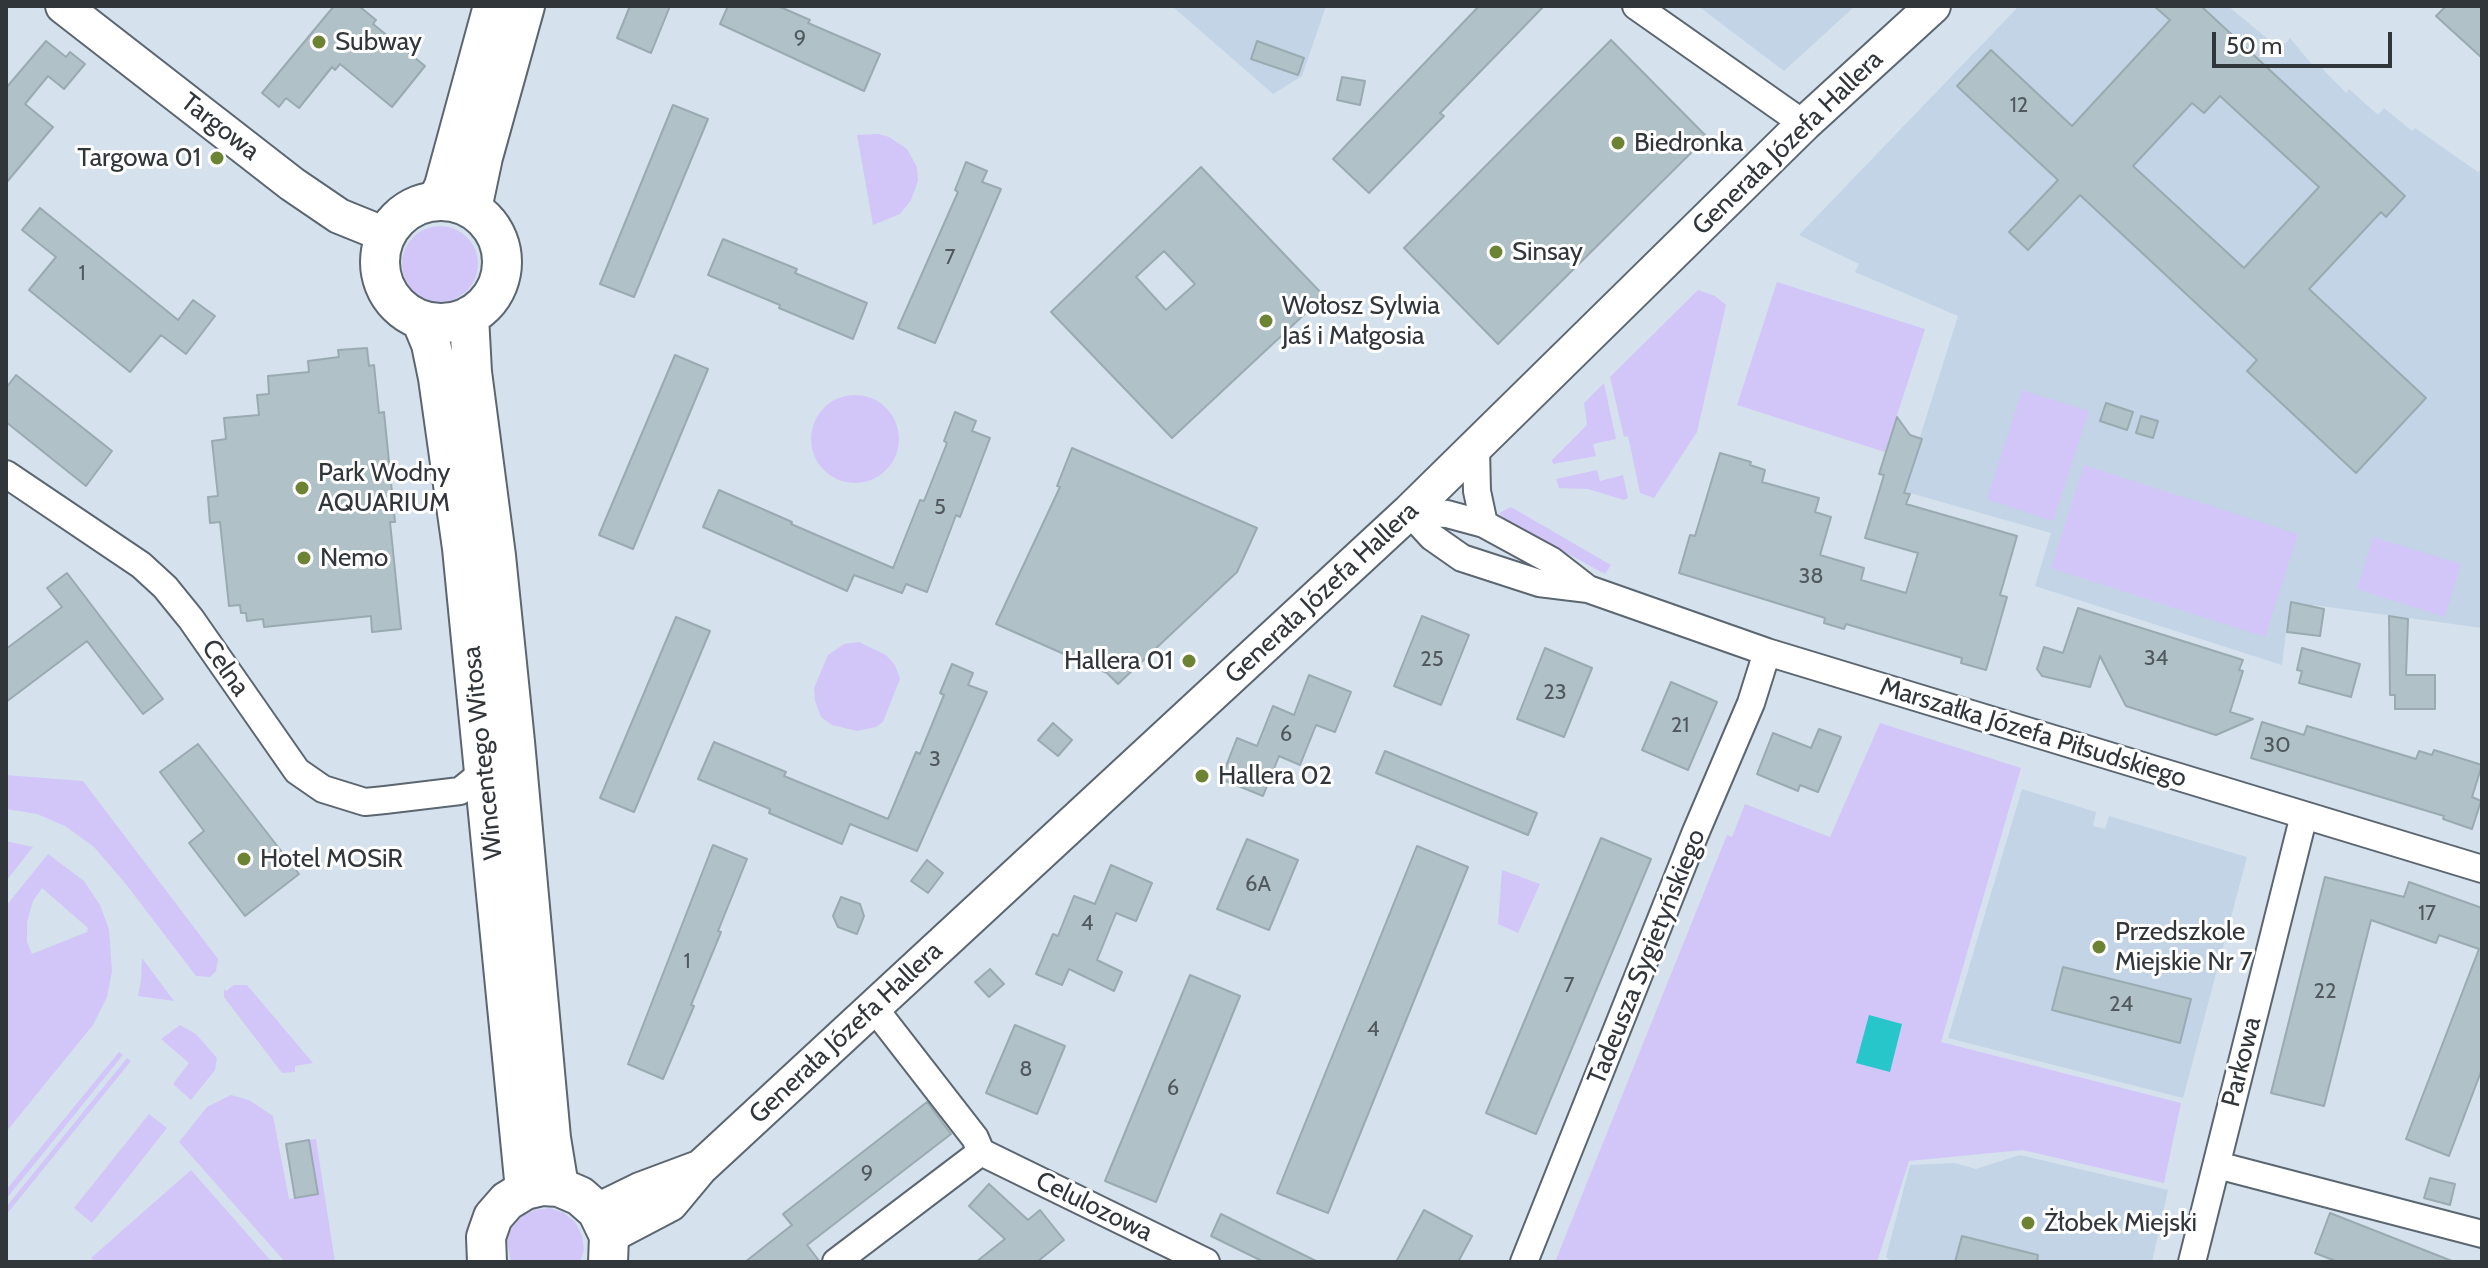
<!DOCTYPE html>
<html>
<head>
<meta charset="utf-8">
<style>
	body { margin:0 }
	#map { position:relative; width:2488px; height:1268px; overflow:hidden; background:#d5e1ed; font-family:Cabin,sans-serif }
	canvas { display:block }
	.frame { position:absolute; inset:0; border:8px solid #31363a; pointer-events:none }
	.scale { position:absolute; left:2212px; top:32px; width:180px; height:36px; box-sizing:border-box; border:4px solid #31363a; border-top:0; padding-left:10px; font-size:24px; line-height:28px; white-space:nowrap; color:#31363a; -webkit-text-stroke:6px #fff; paint-order:stroke }
</style>
</head>
<body>
<div id="map">
<canvas width="2488" height="1268"></canvas>
<div class="frame"></div>
<div class="scale">50 m</div>
</div>
<script>
const context = document.querySelector('canvas').getContext('2d');
context.lineJoin = 'round';
function fill(path, color) {
  context.fillStyle = color;
  context.fill(path, 'evenodd');
}
function shape(rows) {
  const path = new Path2D();
  for (const r of rows) {
    if (r.length === 3) {
      path.moveTo(r[0] + r[2], r[1]);
      path.arc(r[0], r[1], r[2], 0, 2 * Math.PI);
      continue;
    }
    path.moveTo(r[0], r[1]);
    for (let i = 2; i < r.length; i += 2) path.lineTo(r[i], r[i + 1]);
  }
  return path;
}
function stroke(path, color, width, dash) {
  context.strokeStyle = color;
  context.lineWidth = width;
  context.lineCap = dash ? 'butt' : 'round';
  context.setLineDash(dash || []);
  context.stroke(path);
}
function label(font, color, halo, rows, align = 'center') {
  context.font = font + ' Cabin,sans-serif';
  context.lineWidth = 6;
  context.setLineDash([]);
  context.textBaseline = 'middle';
  context.strokeStyle = halo;
  context.fillStyle = color;
  for (const [text, x, y, turn = 0] of rows) {
    context.save();
    context.translate(x, y);
    context.rotate((+turn || 0) * Math.PI / 180);
    context.textAlign = isNaN(turn) ? turn : align;
    if (halo) context.strokeText(text, 0, 0);
    context.fillText(text, 0, 0);
    context.restore();
  }
}
fill(shape([
	[1172,6,1326,6,1302,76,1273,94],
	[1698,6,1855,6,1784,71],
	[2019,6,2228,6,2274,44,2286,43,2290,38,2314,67,2318,64,2346,93,2349,89,2378,115,2384,108,2412,131,2415,128,2478,172,2482,168,2482,628,2313,605,2308,635,2286,632,2282,665,2035,586,2051,533,1903,491,1958,316,1855,272,1859,264,1799,235],
	[2022,789,2096,812,2093,826,2105,829,2109,816,2247,857,2183,1098,1948,1038],
	[2020,1155,2168,1190,2152,1262,1892,1262,1886,1257,1910,1165,1954,1163,1976,1169]
]), '#c3d4e6');
fill(shape([
	[879,134,889,137,907,149,917,167,918,181,911,200,900,214,873,225,857,135],
	[440,264,38],
	[1777,282,1925,329,1885,452,1737,405],
	[1698,290,1715,296,1726,305,1697,432,1654,498,1640,493,1628,436,1624,437,1610,377],
	[1604,383,1616,439,1593,444,1596,456,1553,464,1552,460,1587,425,1584,403],
	[2022,390,2089,411,2053,521,1987,499],
	[855,439,44],
	[2084,465,2298,534,2265,637,2051,568],
	[1597,470,1600,481,1623,475,1628,498,1624,500,1588,489,1559,488,1556,479],
	[1511,507,1611,565,1605,574,1507,521,1499,513],
	[2373,537,2461,564,2445,617,2357,589],
	[859,642,886,655,895,665,900,679,883,722,876,727,857,731,832,725,821,717,815,701,814,688,828,655,844,644],
	[1880,723,2021,768,1941,1042,2181,1103,2164,1183,2023,1150,1909,1161,1877,1262,1555,1262,1727,835,1732,837,1745,804,1830,837],
	[6,775,83,781,218,959,216,971,210,977,196,976,125,883,94,847,65,826,37,814,6,809],
	[6,841,33,847,6,881],
	[48,854,84,881,100,905,109,929,112,971,107,997,93,1025,6,1132,6,906],
	[42,888,88,928,87,932,32,954,27,942,27,922,33,901],
	[1502,870,1540,884,1518,933,1498,924],
	[142,958,174,1001,138,996,141,981],
	[234,985,247,985,313,1063,295,1066,295,1072,282,1073,224,997,224,989,226,991],
	[180,1025,196,1034,217,1058,215,1070,191,1100,173,1084,189,1063,161,1039],
	[119,1052,123,1055,6,1199,6,1190],
	[127,1058,131,1061,6,1215,6,1207],
	[231,1095,249,1100,273,1116,289,1199,318,1194,309,1140,316,1139,335,1262,285,1262,179,1142,207,1107],
	[149,1114,167,1128,92,1223,74,1208],
	[191,1170,272,1262,95,1262,91,1258],
	[550,1208,564,1213,575,1222,582,1235,584,1250,580,1262,511,1262,507,1241,512,1227,522,1216,535,1210]
]), '#d2c6f9');
fill(shape([
	[1869,1015,1902,1024,1890,1072,1856,1063]
]), '#26c6ca');
const building = shape([
	[334,6,359,6,376,20,373,24,425,66,392,107,340,64,335,70,332,67,299,108,286,98,279,107,262,93,334,6],
	[630,6,670,6,651,53,617,38,630,6],
	[728,6,778,6,810,20,808,23,880,54,864,91,720,24,728,6],
	[1479,6,1544,6,1440,113,1444,116,1369,193,1333,159,1479,6],
	[2154,6,2201,6,2405,196,2386,217,2381,212,2309,289,2426,398,2356,473,2247,371,2257,360,2080,195,2028,250,2009,232,2058,180,1957,86,1991,50,2072,126,2170,20,2154,6],
	[2220,96,2319,187,2244,268,2133,166,2192,103,2204,113,2220,96],
	[2446,6,2482,6,2482,58,2436,16,2446,6],
	[1611,40,1707,137,1498,344,1404,248,1611,40],
	[46,41,66,57,70,52,85,64,64,89,48,76,25,104,53,127,6,183,6,88,46,41],
	[1257,41,1304,58,1298,75,1251,59,1257,41],
	[1342,77,1365,81,1360,105,1337,100,1342,77],
	[673,105,708,119,634,297,600,284,673,105],
	[966,162,987,171,982,182,1001,189,935,343,898,328,958,192,955,190,966,162],
	[1201,167,1324,296,1172,438,1051,312,1201,167],
	[1164,251,1195,284,1166,310,1136,277,1164,251],
	[40,208,178,320,193,300,215,316,186,354,161,335,130,372,29,290,56,257,22,230,40,208],
	[723,239,797,269,795,273,867,303,853,339,779,308,780,305,708,275,723,239],
	[367,348,369,366,374,365,379,413,384,412,395,522,390,522,401,629,372,632,371,616,264,627,263,619,247,621,246,613,241,613,240,605,229,606,220,522,210,523,208,497,218,496,212,441,226,439,224,418,259,415,257,395,269,394,268,376,309,372,308,361,339,357,338,350,367,348],
	[675,355,708,369,633,549,599,535,675,355],
	[16,375,112,451,86,486,6,422,6,388,16,375],
	[2106,403,2133,412,2127,430,2100,421,2106,403],
	[955,412,976,421,972,431,990,438,960,517,956,515,927,592,906,584,902,593,854,575,847,591,703,527,719,490,792,522,791,524,893,568,920,500,924,501,947,443,944,441,955,412],
	[2141,416,2158,421,2153,438,2136,433,2141,416],
	[1897,417,1910,435,1922,439,1904,493,1910,494,1906,504,2017,536,2000,595,2007,597,1986,670,1961,663,1962,658,1846,624,1844,629,1824,623,1825,618,1679,573,1690,535,1695,536,1720,453,1751,462,1750,465,1765,470,1762,482,1819,498,1815,512,1831,517,1820,555,1864,568,1861,580,1906,593,1918,553,1865,538,1884,475,1879,474,1897,417],
	[1072,448,1257,528,1237,572,1118,684,1107,673,996,624,1060,487,1057,486,1072,448],
	[67,573,163,699,143,714,87,641,6,702,6,649,62,607,47,588,67,573],
	[2291,602,2324,609,2320,636,2287,632,2291,602],
	[2078,608,2243,660,2239,670,2243,671,2230,712,2253,719,2216,735,2126,706,2100,656,2090,687,2042,676,2037,669,2044,647,2063,653,2078,608],
	[1422,616,1469,635,1441,705,1394,686,1422,616],
	[2389,616,2408,619,2406,675,2435,675,2435,709,2395,709,2395,695,2390,695,2389,616],
	[676,617,710,631,634,812,600,798,676,617],
	[1545,648,1592,668,1564,737,1517,719,1545,648],
	[2302,648,2360,664,2351,697,2299,683,2302,671,2297,670,2302,648],
	[952,664,973,673,968,685,987,692,917,851,850,824,842,844,769,813,770,809,698,779,714,742,786,772,784,776,888,819,916,752,920,754,944,695,940,693,952,664],
	[1309,675,1351,692,1335,732,1316,725,1300,765,1279,756,1263,796,1221,779,1237,738,1257,746,1273,706,1294,715,1309,675],
	[1671,682,1717,702,1688,770,1642,750,1671,682],
	[2262,722,2304,735,2307,726,2416,759,2419,751,2432,755,2434,750,2482,765,2472,797,2481,801,2472,829,2443,819,2444,816,2251,758,2262,722],
	[1053,723,1072,740,1058,756,1038,740,1053,723],
	[1819,729,1841,737,1818,792,1800,785,1798,791,1757,774,1773,733,1811,748,1819,729],
	[198,744,299,874,245,916,189,843,204,831,160,772,198,744],
	[1385,751,1537,813,1528,835,1376,773,1385,751],
	[1601,838,1651,859,1536,1134,1486,1113,1601,838],
	[1247,839,1298,860,1269,930,1217,909,1247,839],
	[713,845,747,859,718,931,721,932,691,1005,694,1006,663,1079,628,1064,713,845],
	[1417,846,1468,867,1328,1213,1277,1193,1417,846],
	[927,860,943,873,928,893,911,881,927,860],
	[1111,865,1152,883,1136,921,1116,913,1097,960,1122,972,1114,991,1069,969,1062,985,1036,974,1053,934,1058,936,1074,896,1095,904,1111,865],
	[2325,877,2404,897,2409,882,2482,908,2482,1069,2449,1156,2406,1139,2479,949,2439,935,2436,943,2371,920,2324,1106,2271,1093,2325,877],
	[841,897,860,904,864,916,857,934,838,927,833,916,841,897],
	[2063,967,2191,999,2180,1043,2052,1010,2063,967],
	[990,969,1004,984,989,997,975,982,990,969],
	[1190,975,1240,996,1156,1202,1105,1181,1190,975],
	[1015,1025,1065,1046,1037,1114,986,1093,1015,1025],
	[927,1102,951,1134,807,1245,820,1262,745,1262,792,1225,783,1214,927,1102],
	[309,1140,318,1194,295,1198,286,1144,309,1140],
	[2430,1178,2455,1184,2450,1205,2424,1198,2430,1178],
	[989,1184,1028,1220,1040,1210,1064,1240,1037,1262,976,1262,1005,1239,969,1206,989,1184],
	[1424,1210,1472,1236,1458,1262,1396,1262,1424,1210],
	[2330,1213,2452,1261,2451,1262,2338,1262,2315,1253,2330,1213],
	[1221,1214,1318,1262,1264,1262,1211,1236,1221,1214],
	[1962,1236,2038,1255,2037,1262,1955,1262,1962,1236]
]);
fill(building, '#b0c2c8');
stroke(building, '#99aab0', 2);
const minor = shape([
	[1636,6,1804,124],
	[1476,448,1477,491,1484,524],
	[6,474,141,565,165,587,191,619,297,771,323,789,365,802,385,800,460,791,486,770],
	[1409,512,1432,537,1462,558,1539,583,1588,589,1767,652,2482,869],
	[1409,512,1447,514,1484,524,1552,561,1588,589],
	[874,1008,975,1138,981,1152],
	[2217,1165,2482,1234],
	[836,1262,981,1152,1206,1262],
	[1524,1262,1695,834,1751,703,1767,652],
	[2192,1262,2304,815]
]);
const tertiary = shape([
	[63,6,292,184,339,216,386,235],
	[597,1211,640,1190,699,1168],
	[609,1236,670,1204,700,1168,1409,512,1804,124,1933,6]
]);
const secondary = shape([
	[437,201,444,186,493,6],
	[441,262,61],
	[472,209,483,157,525,6],
	[469,316,472,372,496,556,515,742,551,1138,559,1187],
	[421,320,431,344,438,378,462,548,525,1190],
	[487,1262,486,1237,493,1217,507,1201,525,1190,542,1186,559,1187,580,1196,597,1211,609,1236,608,1262]
]);
stroke(minor, '#5b6670', 30);
stroke(tertiary, '#5b6670', 38);
stroke(secondary, '#5b6670', 42);
stroke(minor, '#fff', 26);
stroke(tertiary, '#fff', 34);
stroke(secondary, '#fff', 38);
for (const [x, y, r, color] of [
	[319,42,8,"#6d8334"],
	[1618,143,8,"#6d8334"],
	[217,158,8,"#6d8334"],
	[1496,252,8,"#6d8334"],
	[1266,321,8,"#6d8334"],
	[302,488,8,"#6d8334"],
	[304,558,8,"#6d8334"],
	[1189,661,8,"#6d8334"],
	[1202,776,8,"#6d8334"],
	[244,859,8,"#6d8334"],
	[2099,947,8,"#6d8334"],
	[2028,1223,8,"#6d8334"]
]) {
  const dot = new Path2D();
  dot.arc(x, y, r, 0, 2 * Math.PI);
  context.fillStyle = color;
  context.fill(dot);
  stroke(dot, '#fff', 3);
}
label('22px', '#51595e', null, [
	["9",800,39],
	["12",2019,106],
	["7",950,258],
	["1",82,274],
	["5",940,508],
	["38",1811,577],
	["34",2156,659],
	["25",1432,660],
	["23",1555,693],
	["21",1680,726],
	["6",1286,735],
	["30",2277,746],
	["3",935,760],
	["6A",1258,885],
	["17",2427,914],
	["4",1087,924],
	["1",687,962],
	["7",1569,986],
	["22",2325,992],
	["24",2121,1005],
	["4",1373,1030],
	["8",1026,1070],
	["6",1173,1089],
	["9",867,1174]
]);
label('26px', '#31363a', '#fff', [
	["Subway",335,42],
	["Biedronka",1634,143],
	["Targowa 01",201,158,"right"],
	["Sinsay",1512,252],
	["Wołosz Sylwia",1282,306],
	["Jaś i Małgosia",1282,336],
	["Park Wodny",318,473],
	["AQUARIUM",318,503],
	["Nemo",320,558],
	["Hallera 01",1173,661,"right"],
	["Hallera 02",1218,776],
	["Hotel MOSiR",260,859],
	["Przedszkole",2115,932],
	["Miejskie Nr 7",2115,962],
	["Żłobek Miejski",2044,1223]
], 'left');
label('26px', '#31363a', '#fff', [
	["Targowa",220,127,38],
	["Generała Józefa Hallera",1788,143,-44],
	["Generała Józefa Hallera",1322,593,-43],
	["Celna",225,668,55],
	["Marszałka Józefa Piłsudskiego",2033,733,17],
	["Wincentego Witosa",483,753,-96],
	["Tadeusza Sygietyńskiego",1647,957,-68],
	["Generała Józefa Hallera",846,1033,-43],
	["Parkowa",2242,1062,-76],
	["Celulozowa",1094,1207,26]
]);
</script>
</body>
</html>
